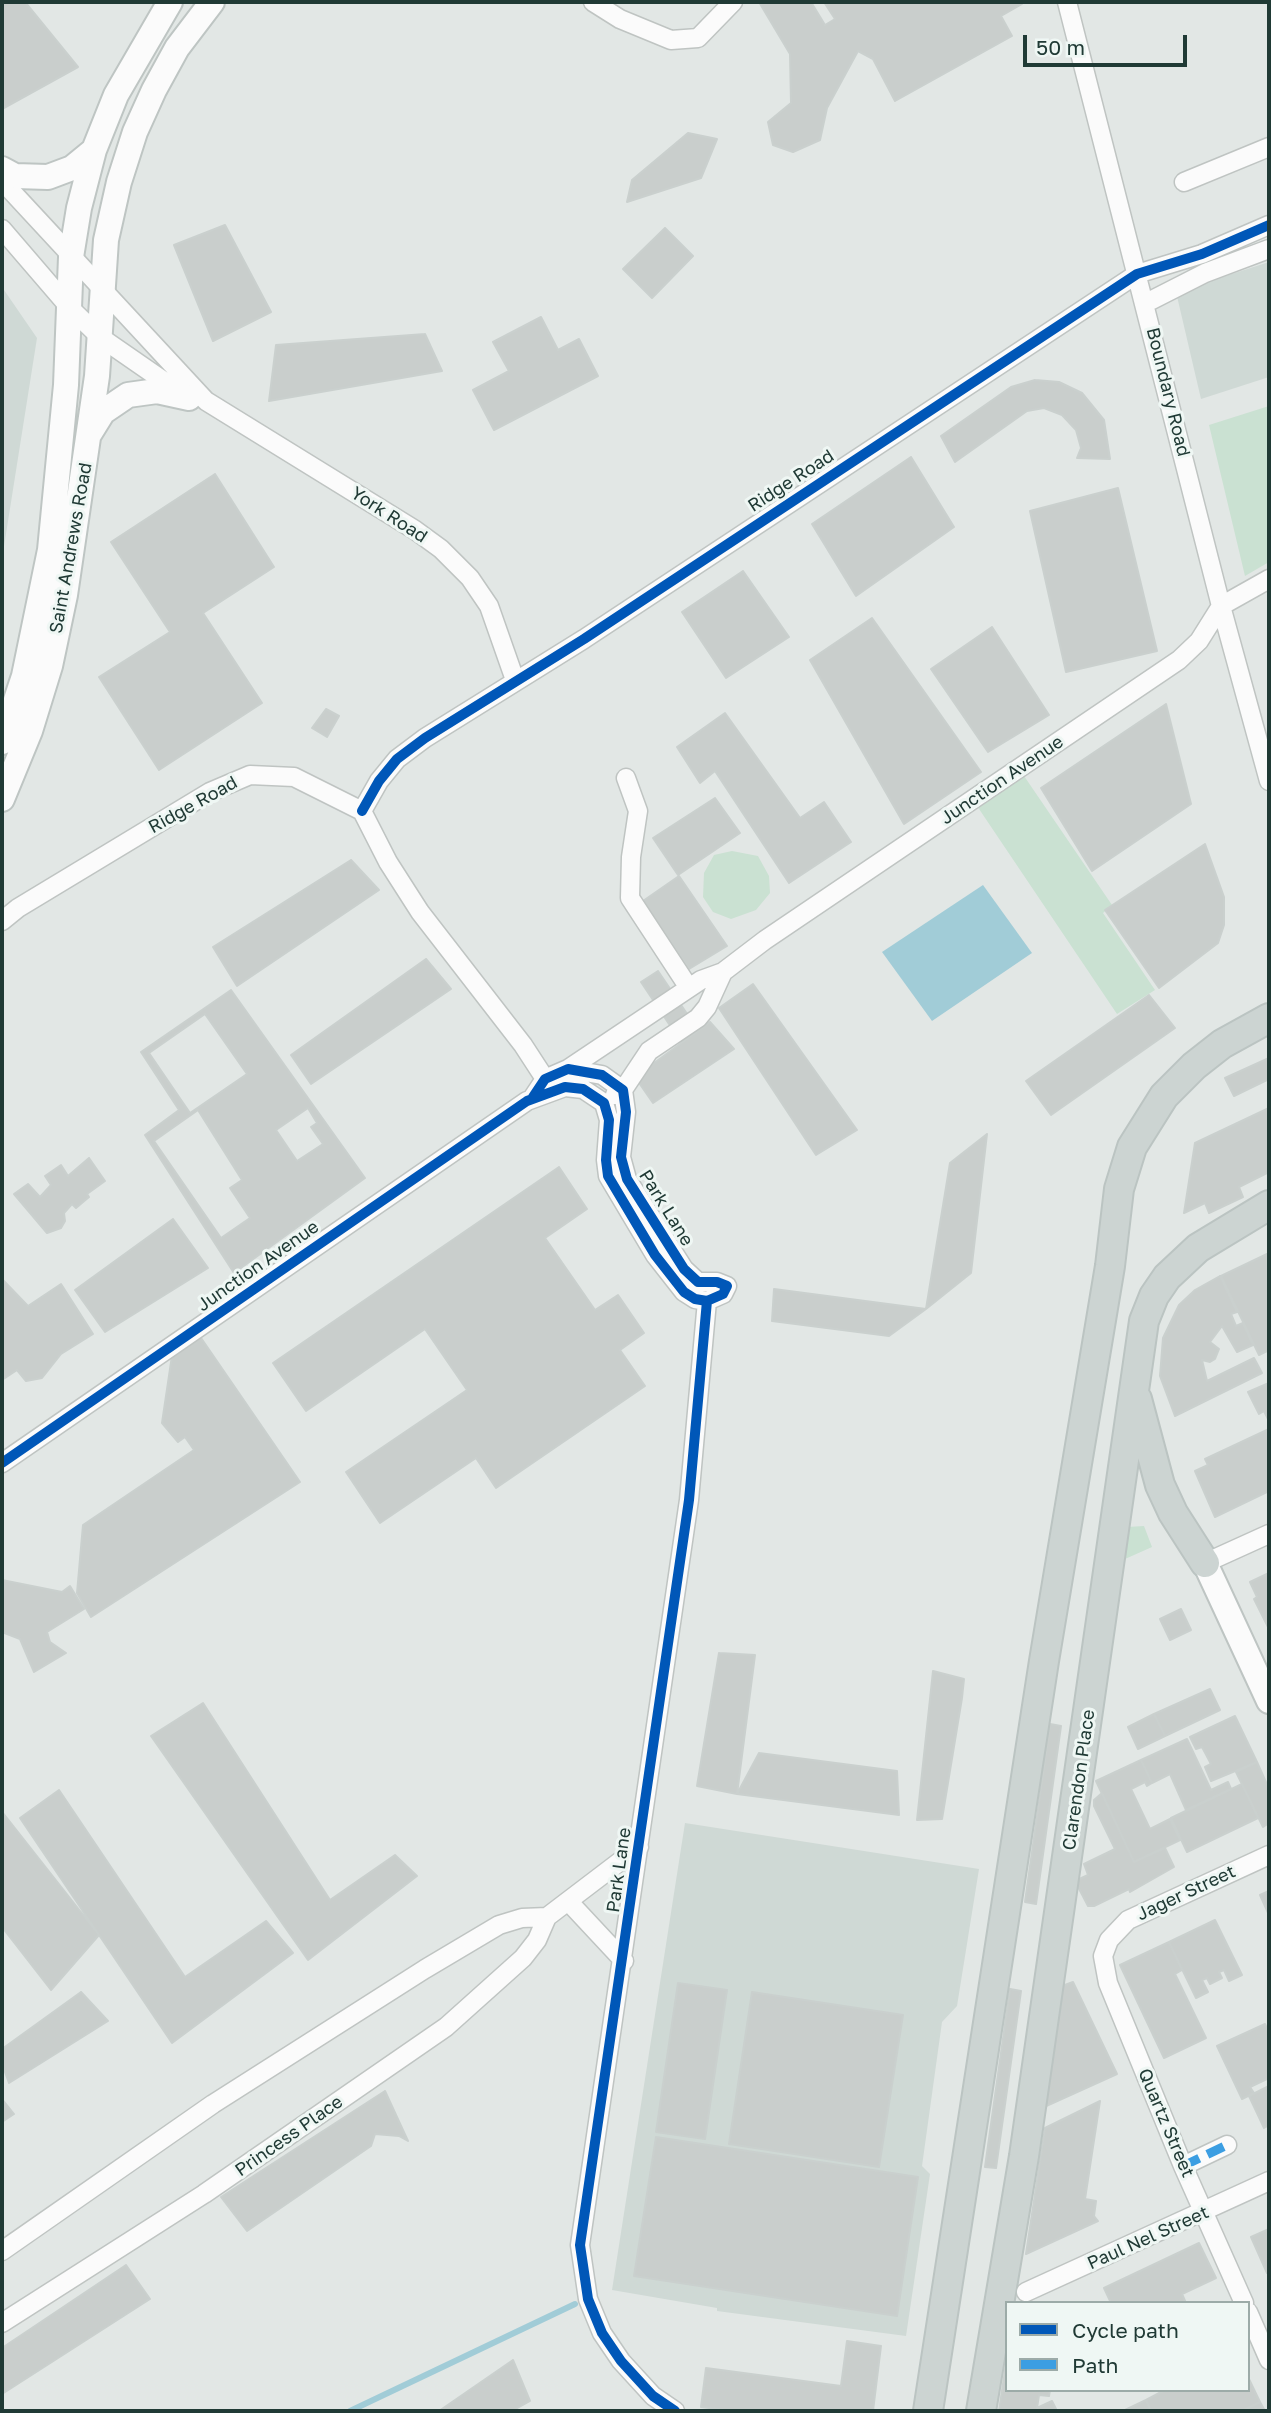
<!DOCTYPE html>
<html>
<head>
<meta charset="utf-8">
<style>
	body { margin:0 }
	#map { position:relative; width:1271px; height:2413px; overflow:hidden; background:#e2e7e5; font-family:"Golos Text",sans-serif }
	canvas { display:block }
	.frame { position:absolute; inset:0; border:4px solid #203a35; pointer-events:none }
	.legend { position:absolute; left:1005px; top:2301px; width:245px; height:91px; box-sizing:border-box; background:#eff7f4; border:2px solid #9caba8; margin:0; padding:9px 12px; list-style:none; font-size:21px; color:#203a35 }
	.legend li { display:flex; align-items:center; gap:14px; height:35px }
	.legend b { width:35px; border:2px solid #9caba8 }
	.scale { position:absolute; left:1023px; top:35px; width:164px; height:32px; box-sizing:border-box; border:4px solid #203a35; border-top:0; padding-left:9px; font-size:21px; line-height:24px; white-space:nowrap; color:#203a35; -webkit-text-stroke:5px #eff7f4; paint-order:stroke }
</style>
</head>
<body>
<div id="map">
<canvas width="1271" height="2413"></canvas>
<div class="frame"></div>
<ul class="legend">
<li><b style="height:9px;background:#0057b8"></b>Cycle path</li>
<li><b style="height:9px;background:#3c9ee2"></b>Path</li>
</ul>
<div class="scale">50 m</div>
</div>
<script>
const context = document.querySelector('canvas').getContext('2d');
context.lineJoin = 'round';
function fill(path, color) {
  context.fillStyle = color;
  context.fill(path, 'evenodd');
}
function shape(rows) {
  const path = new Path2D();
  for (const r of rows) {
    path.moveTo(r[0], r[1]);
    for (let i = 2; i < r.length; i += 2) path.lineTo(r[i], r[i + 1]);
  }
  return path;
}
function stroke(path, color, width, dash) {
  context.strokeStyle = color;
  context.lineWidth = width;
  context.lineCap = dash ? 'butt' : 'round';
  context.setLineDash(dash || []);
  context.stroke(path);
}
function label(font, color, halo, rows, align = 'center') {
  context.font = font + ' "Golos Text",sans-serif';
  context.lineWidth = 6;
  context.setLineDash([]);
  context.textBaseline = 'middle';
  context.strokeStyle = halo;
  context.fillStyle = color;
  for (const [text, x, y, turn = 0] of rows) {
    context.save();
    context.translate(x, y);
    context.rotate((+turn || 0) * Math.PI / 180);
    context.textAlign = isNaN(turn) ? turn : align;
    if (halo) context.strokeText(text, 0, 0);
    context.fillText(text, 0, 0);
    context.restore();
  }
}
fill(shape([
	[1269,262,1269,377,1201,399,1176,292],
	[2,287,37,338,2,559],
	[685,1823,979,1869,957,2006,942,2022,922,2166,930,2174,906,2336,717,2311,717,2308,612,2290]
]), '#cfd9d5');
fill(shape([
	[1269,406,1269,562,1245,576,1209,425],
	[1022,773,1112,905,1103,913,1155,990,1117,1014,975,803],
	[732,851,758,856,769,876,770,893,756,910,731,919,713,912,703,897,704,873,714,855],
	[1144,1526,1152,1547,1125,1559,1121,1557,1127,1527]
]), '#cae1d2');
fill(shape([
	[983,885,1032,953,932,1021,882,952]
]), '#a1ccd7');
stroke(shape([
	[350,2411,575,2304]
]), '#a1ccd7', 6);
const building = shape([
	[2,2,25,2,78,67,2,109,2,2],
	[759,2,811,2,825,25,835,19,824,2,1021,2,1022,4,1001,16,1012,36,895,101,873,59,858,51,827,108,820,140,793,152,773,145,768,122,791,103,790,54,759,2],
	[688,133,717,139,701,178,627,202,632,180,688,133],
	[225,225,271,312,213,341,174,245,225,225],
	[665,228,693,256,652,298,623,269,665,228],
	[541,317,558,350,579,339,598,376,494,430,473,390,509,371,493,342,541,317],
	[425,334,442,371,269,401,276,345,425,334],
	[1035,380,1059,382,1082,393,1104,420,1110,459,1077,458,1081,448,1076,430,1062,415,1044,408,1027,411,955,462,941,436,1011,387,1035,380],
	[911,457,954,527,856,596,812,524,911,457],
	[215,474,274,567,203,613,262,703,159,770,99,677,170,632,111,542,215,474],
	[1118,488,1157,651,1066,672,1030,511,1118,488],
	[743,571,789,637,726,678,682,612,743,571],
	[872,618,981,772,904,824,810,660,872,618],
	[992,627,1049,715,988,752,931,669,992,627],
	[1166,704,1191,804,1092,871,1041,788,1166,704],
	[326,709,339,716,327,737,312,728,326,709],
	[725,713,800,818,824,802,851,842,789,883,715,771,700,783,677,747,725,713],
	[715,798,740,833,678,875,653,838,715,798],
	[1205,844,1224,897,1224,925,1218,943,1159,988,1105,910,1205,844],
	[351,860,379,890,237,986,213,947,351,860],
	[679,876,727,946,689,969,643,901,679,876],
	[426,959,451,989,311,1084,291,1055,426,959],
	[658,971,698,1030,681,1042,641,982,658,971],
	[753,984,857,1130,816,1155,719,1008,753,984],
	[231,990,365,1178,234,1273,145,1135,179,1110,141,1052,231,990],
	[1149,995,1175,1028,1051,1115,1026,1081,1149,995],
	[205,1014,247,1074,190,1113,149,1053,205,1014],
	[710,1022,734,1049,653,1103,635,1077,710,1022],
	[1269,1058,1269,1079,1234,1096,1225,1078,1269,1058],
	[308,1108,317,1123,311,1127,323,1144,297,1161,276,1130,308,1108],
	[1269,1108,1269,1172,1239,1187,1243,1197,1209,1213,1205,1203,1184,1213,1195,1143,1269,1108],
	[198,1110,242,1180,230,1188,250,1218,221,1238,154,1141,198,1110],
	[987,1134,971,1273,926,1309,950,1163,987,1134],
	[89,1158,105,1181,87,1194,89,1197,76,1208,72,1204,64,1213,65,1221,61,1228,47,1233,14,1194,28,1184,40,1197,51,1185,45,1176,61,1165,68,1176,89,1158],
	[559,1167,587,1209,545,1238,595,1310,618,1295,644,1333,620,1350,645,1386,496,1488,476,1458,380,1523,346,1472,467,1390,425,1329,306,1411,273,1363,559,1167],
	[173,1219,208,1268,105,1332,75,1290,173,1219],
	[1267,1254,1269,1350,1259,1355,1221,1276,1267,1254],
	[1220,1276,1237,1312,1231,1314,1236,1326,1243,1323,1253,1345,1237,1352,1222,1326,1210,1342,1219,1349,1215,1359,1210,1362,1202,1360,1207,1381,1254,1358,1262,1373,1175,1416,1160,1376,1163,1338,1179,1305,1195,1290,1220,1276],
	[2,1279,28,1306,61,1284,93,1334,61,1354,42,1378,26,1381,17,1370,2,1380,2,1279],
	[774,1289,926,1309,889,1336,772,1321,774,1289],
	[199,1335,300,1482,91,1617,77,1593,83,1525,194,1450,185,1437,178,1442,162,1423,173,1349,199,1335],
	[1269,1383,1269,1421,1264,1411,1259,1414,1248,1392,1269,1383],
	[1269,1429,1269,1491,1215,1517,1195,1471,1208,1465,1205,1459,1269,1429],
	[1269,1573,1269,1629,1254,1599,1257,1597,1250,1582,1269,1573],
	[2,1580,62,1592,70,1586,84,1609,47,1632,50,1642,66,1653,34,1672,20,1639,2,1632,2,1580],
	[1181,1609,1191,1630,1170,1640,1160,1619,1181,1609],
	[719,1653,755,1655,737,1794,697,1786,719,1653],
	[933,1671,964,1679,962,1698,942,1819,917,1820,933,1671],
	[1210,1689,1220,1710,1165,1736,1154,1714,1210,1689],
	[203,1703,330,1900,395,1855,417,1876,308,1960,151,1736,203,1703],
	[1154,1714,1165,1736,1138,1749,1128,1727,1154,1714],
	[1235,1716,1257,1762,1211,1781,1205,1767,1211,1764,1202,1747,1196,1749,1190,1737,1235,1716],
	[1050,1724,1061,1726,1036,1904,1025,1902,1050,1724],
	[1187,1739,1211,1790,1228,1782,1231,1789,1186,1810,1170,1774,1152,1783,1141,1760,1187,1739],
	[759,1753,897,1771,899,1815,737,1794,759,1753],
	[1141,1760,1152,1783,1147,1786,1145,1782,1131,1789,1150,1829,1170,1819,1180,1840,1134,1862,1096,1781,1141,1760],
	[1257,1762,1269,1789,1269,1823,1263,1827,1236,1772,1257,1762],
	[1242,1784,1258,1818,1187,1852,1171,1818,1242,1784],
	[59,1790,185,1977,266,1921,293,1953,172,2043,20,1818,59,1790],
	[1102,1793,1134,1862,1165,1848,1174,1867,1130,1892,1129,1889,1094,1906,1088,1906,1075,1881,1088,1875,1084,1864,1115,1849,1094,1806,1094,1800,1102,1793],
	[3,1813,99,1935,51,1990,2,1927,3,1813],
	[1269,1891,1269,1915,1260,1895,1269,1891],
	[1215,1920,1242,1975,1229,1981,1224,1970,1219,1972,1222,1978,1210,1984,1207,1978,1202,1980,1208,1992,1196,1998,1169,1942,1215,1920],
	[1169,1942,1182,1970,1175,1974,1206,2038,1164,2058,1120,1965,1169,1942],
	[1073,1982,1117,2074,1044,2107,1062,1986,1073,1982],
	[678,1983,727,1990,705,2139,656,2132,678,1983],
	[1010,1989,1021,1991,996,2168,985,2167,1010,1989],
	[81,1992,108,2021,9,2083,2,2064,2,2049,81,1992],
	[752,1992,903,2015,879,2167,729,2144,752,1992],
	[1265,2024,1269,2033,1269,2078,1250,2087,1254,2093,1242,2099,1217,2046,1265,2024],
	[1269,2086,1269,2125,1264,2128,1249,2096,1269,2086],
	[385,2091,408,2141,399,2136,375,2134,371,2146,247,2231,221,2197,385,2091],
	[2,2099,14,2114,2,2122,2,2099],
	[1100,2101,1085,2199,1096,2201,1094,2216,1098,2221,1026,2254,1045,2128,1100,2101],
	[656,2137,918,2177,897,2316,634,2276,656,2137],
	[1269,2229,1269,2272,1267,2273,1251,2237,1269,2229],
	[1199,2243,1216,2278,1182,2294,1186,2303,1111,2303,1104,2288,1199,2243],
	[126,2265,150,2299,2,2394,2,2348,126,2265],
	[847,2341,881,2346,873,2411,733,2411,701,2407,706,2368,841,2386,847,2341],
	[1007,2357,1007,2390,1050,2390,1049,2396,1039,2395,1037,2408,1052,2401,1057,2411,999,2411,1007,2357],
	[513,2360,530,2401,512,2411,439,2411,513,2360],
	[1248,2377,1260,2402,1242,2411,1151,2411,1146,2400,1165,2390,1248,2390,1248,2377],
	[1146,2400,1151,2411,1123,2411,1146,2400],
	[1260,2402,1265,2411,1242,2411,1260,2402]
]);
fill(building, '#c9cecc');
stroke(building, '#cad0ce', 2);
const street = shape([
	[593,2,620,19,671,40,698,38,733,2],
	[1067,2,1221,606,1269,781],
	[2,181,206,401,415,530,441,549,470,578,489,606,515,680],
	[1184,182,1269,147],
	[2,229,69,307,100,337,178,391],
	[1146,303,1205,273,1269,249],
	[626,778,638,811,631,857,630,898,689,988],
	[362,811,379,781,397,759,425,738,584,639,1137,274,1202,254,1269,225],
	[362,811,388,862,420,912,523,1045,551,1088],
	[2,921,18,908,210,792,250,775,294,777,362,811],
	[568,1069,701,980,723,972,765,940,1179,660,1199,641,1221,606,1269,579],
	[615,1095,623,1090,649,1051,698,1018,707,1007,723,972],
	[2,1463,527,1101,565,1087,583,1089,604,1103,609,1120,606,1160,608,1176,655,1255,684,1292,695,1299,707,1301,723,1294,727,1286,717,1282,698,1282,684,1269,627,1179,621,1157,626,1112,623,1090,602,1075,568,1069,545,1079,533,1097],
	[1205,1563,1269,1534],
	[568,1901,624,1961],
	[1183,2166,1227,2145],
	[2,2251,213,2104,425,1969,499,1925,522,1918,547,1917],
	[1026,2292,1269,2181],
	[1244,2303,1183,2166,1108,1983,1103,1956,1109,1940,1128,1920,1269,1855],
	[1248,2312,1269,2360],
	[2,2323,204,2194,446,2027,523,1958,537,1940,547,1917,639,1847],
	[675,2411,653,2396,621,2361,602,2333,588,2299,580,2245,689,1500,707,1301]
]);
const secondary = shape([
	[2,169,15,176,48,177,72,168,94,150],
	[90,433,103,412,128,395,157,391,189,398],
	[2,742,24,676,50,550,66,385,71,257,79,208,94,150,116,95,170,2],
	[2,799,30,731,50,666,65,595,97,376,106,240,119,182,135,132,154,90,177,48,212,2],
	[1205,1563,1269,1701]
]);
const primary = shape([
	[1137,1399,1160,1485,1173,1513,1205,1563],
	[928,2411,1044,1661,1110,1266,1119,1189,1132,1147,1164,1096,1194,1066,1222,1044,1269,1018],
	[981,2411,1024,2156,1144,1321,1154,1296,1167,1277,1198,1248,1269,1205]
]);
stroke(street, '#bfc4c2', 21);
stroke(secondary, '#bec5c3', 28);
stroke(primary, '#bbc4c2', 32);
stroke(street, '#fbfbfb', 18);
stroke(secondary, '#fbfbfb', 24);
stroke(primary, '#ccd4d2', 28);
stroke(shape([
	[1183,2166,1227,2145]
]), '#3c9ee2', 9, [18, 9]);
stroke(shape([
	[362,811,379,781,397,759,425,738,584,639,1137,274,1202,254,1269,225],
	[2,1463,527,1101,565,1087,583,1089,604,1103,609,1120,606,1160,608,1176,655,1255,684,1292,695,1299,707,1301,723,1294,727,1286,717,1282,698,1282,684,1269,627,1179,621,1157,626,1112,623,1090,602,1075,568,1069,545,1079,533,1097],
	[675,2411,653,2396,621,2361,602,2333,588,2299,580,2245,689,1500,707,1301]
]), '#0057b8', 10);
label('18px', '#203a35', '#eff7f4', [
	["Boundary Road",1168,392,76],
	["Ridge Road",791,481,-33],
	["York Road",389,515,33],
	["Saint Andrews Road",71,548,-80],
	["Junction Avenue",1002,780,-34],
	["Ridge Road",193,805,-29],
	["Park Lane",666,1208,58],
	["Junction Avenue",258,1266,-35],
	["Clarendon Place",1079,1780,-82],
	["Park Lane",619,1870,-82],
	["Jager Street",1186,1893,-25],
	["Quartz Street",1166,2123,67],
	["Princess Place",289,2136,-35],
	["Paul Nel Street",1148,2238,-24]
]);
</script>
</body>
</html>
